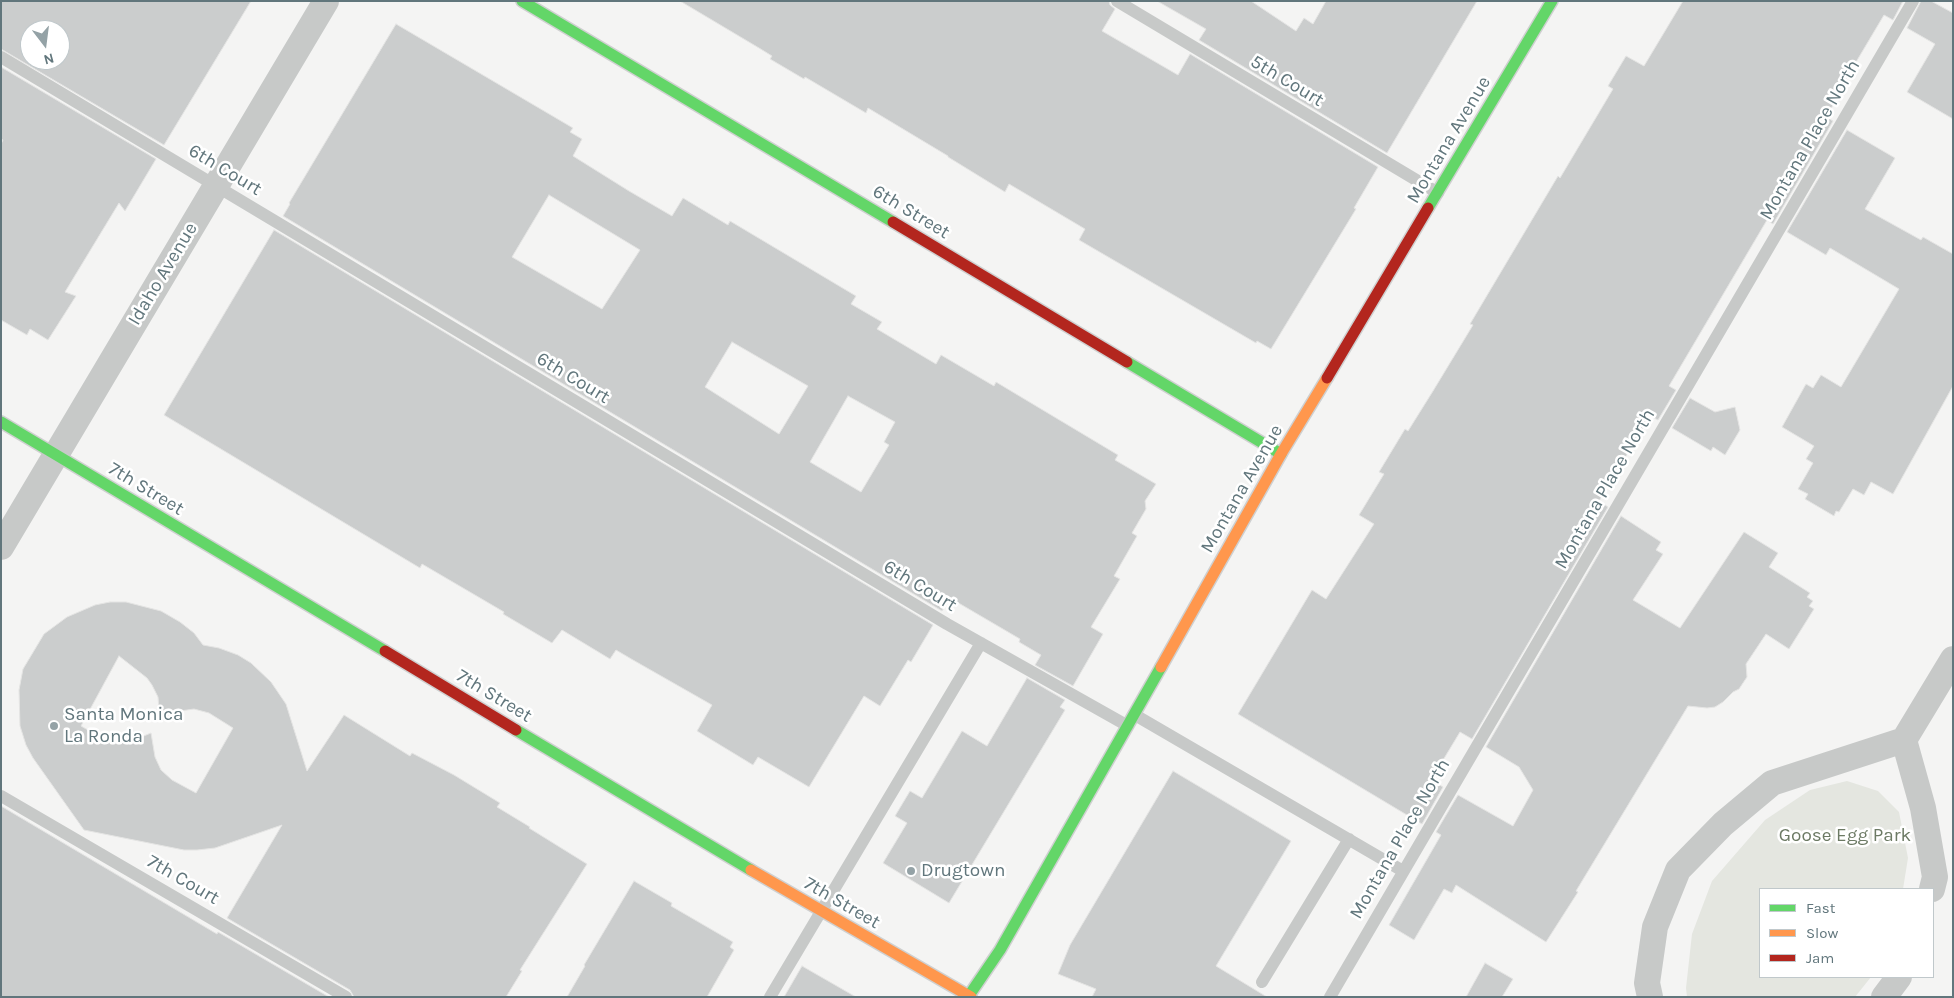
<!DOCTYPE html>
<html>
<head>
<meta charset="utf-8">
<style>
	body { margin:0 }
	#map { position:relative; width:1954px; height:998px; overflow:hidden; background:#f4f4f3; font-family:Karla,sans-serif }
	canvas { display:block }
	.frame { position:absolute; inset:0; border:2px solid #61767c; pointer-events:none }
	.legend { position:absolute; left:1759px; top:888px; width:175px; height:90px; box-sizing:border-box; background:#fff; border:1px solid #c0c8cb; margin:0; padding:6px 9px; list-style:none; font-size:15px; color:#61767c }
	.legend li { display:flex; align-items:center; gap:10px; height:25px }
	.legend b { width:25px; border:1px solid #c0c8cb }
	.north { position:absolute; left:20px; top:20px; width:50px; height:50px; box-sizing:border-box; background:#fff; border:1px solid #c0c8cb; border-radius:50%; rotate:165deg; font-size:14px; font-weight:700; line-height:20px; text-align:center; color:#61767c }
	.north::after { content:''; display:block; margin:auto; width:18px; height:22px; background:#94a2a6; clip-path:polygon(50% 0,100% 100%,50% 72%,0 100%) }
</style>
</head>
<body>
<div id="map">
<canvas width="1954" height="998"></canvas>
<div class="frame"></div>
<ul class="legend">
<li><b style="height:6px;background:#63d668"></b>Fast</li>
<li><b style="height:6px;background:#ff974d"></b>Slow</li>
<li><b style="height:6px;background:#b3261e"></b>Jam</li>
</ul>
<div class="north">N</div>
</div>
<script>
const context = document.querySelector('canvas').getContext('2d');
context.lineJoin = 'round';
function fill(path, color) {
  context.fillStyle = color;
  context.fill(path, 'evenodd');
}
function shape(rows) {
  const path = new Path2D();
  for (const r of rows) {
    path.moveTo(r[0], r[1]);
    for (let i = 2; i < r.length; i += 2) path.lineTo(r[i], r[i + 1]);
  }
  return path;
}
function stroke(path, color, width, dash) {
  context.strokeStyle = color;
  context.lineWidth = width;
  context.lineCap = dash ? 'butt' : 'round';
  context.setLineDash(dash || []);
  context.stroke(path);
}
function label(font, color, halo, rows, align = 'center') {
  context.font = font + ' Karla,sans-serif';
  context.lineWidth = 5;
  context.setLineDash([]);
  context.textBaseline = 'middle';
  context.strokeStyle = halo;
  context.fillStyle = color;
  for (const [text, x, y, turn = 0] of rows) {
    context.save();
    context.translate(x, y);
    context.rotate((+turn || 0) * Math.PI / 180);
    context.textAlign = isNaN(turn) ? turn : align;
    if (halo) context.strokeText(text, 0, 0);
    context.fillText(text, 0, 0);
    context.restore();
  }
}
fill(shape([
	[1847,781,1878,791,1899,812,1908,858,1903,889,1760,889,1760,977,1871,977,1855,997,1687,997,1686,988,1692,934,1712,881,1765,820,1810,790]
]), '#e4e6e0');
const building = shape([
	[1,1,251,1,164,145,1,49,1,1],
	[30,30,60,30,60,60,30,60,30,30],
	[680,1,1109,1,1110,5,1115,9,1102,31,1178,75,1190,54,1378,167,1354,208,1356,209,1271,349,1257,341,1256,343,1079,240,1085,229,1009,184,1005,192,948,157,948,156,868,108,866,113,805,77,804,79,770,59,772,56,759,48,680,1],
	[1157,1,1251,1,1296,31,1304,18,1313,24,1326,1,1477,1,1387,153,1199,40,1206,29,1157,1],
	[1683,1,1903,1,1893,20,1884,15,1837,94,1839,95,1826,117,1833,121,1773,224,1767,220,1669,386,1676,390,1658,420,1650,416,1599,501,1608,507,1472,739,1460,732,1431,780,1443,787,1422,824,1238,714,1312,590,1326,599,1374,524,1359,515,1384,474,1379,472,1405,429,1408,431,1433,391,1473,325,1470,324,1558,176,1560,178,1613,89,1608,86,1626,56,1644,66,1683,1],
	[1921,1,1931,1,1953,13,1953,119,1907,92,1935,44,1907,28,1921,1],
	[396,24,573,128,570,132,582,139,573,156,629,191,672,216,683,198,728,225,730,221,856,296,851,304,882,322,877,329,936,364,941,355,994,386,996,382,1118,455,1115,460,1156,484,1145,501,1146,509,1132,533,1137,536,1114,576,1120,579,1091,627,1103,634,1073,686,1035,665,1041,655,1019,642,1020,639,950,598,942,611,283,216,290,204,289,203,396,24],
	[549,195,640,250,602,309,512,257,549,195],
	[732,342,808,386,779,434,705,387,732,342],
	[848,396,895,422,884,442,889,445,861,492,810,462,848,396],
	[1,67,156,159,125,211,119,203,65,292,76,296,48,340,30,329,27,335,1,320,1,144,3,140,1,139,1,67],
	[1847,130,1895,158,1865,209,1921,240,1923,237,1953,254,1953,386,1893,494,1871,482,1864,495,1853,489,1839,512,1836,511,1834,516,1805,499,1808,494,1798,489,1813,463,1806,459,1814,446,1782,427,1806,384,1813,388,1821,375,1841,387,1899,289,1830,248,1826,255,1787,232,1847,130],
	[274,230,933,625,911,662,908,660,880,706,864,696,809,787,758,757,753,765,697,731,712,705,633,660,616,650,610,659,562,630,552,643,503,614,504,612,422,564,420,568,164,415,274,230],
	[1690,398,1715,412,1735,407,1740,430,1725,455,1713,447,1711,451,1672,428,1690,398],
	[1621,516,1661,542,1656,550,1663,554,1633,600,1680,628,1744,532,1778,553,1769,567,1810,593,1807,597,1813,601,1809,606,1814,609,1789,649,1766,634,1746,664,1747,677,1739,689,1733,692,1723,702,1715,707,1707,708,1688,706,1576,891,1578,892,1546,942,1456,885,1452,893,1444,889,1414,940,1389,925,1441,835,1436,832,1458,795,1513,826,1533,790,1519,767,1486,747,1621,516],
	[110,602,126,602,161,611,180,622,194,633,203,645,219,648,238,655,251,663,271,682,286,704,307,771,344,715,410,756,412,753,454,775,500,803,497,807,530,827,529,828,587,864,520,970,522,971,506,997,354,997,350,990,227,918,282,825,215,848,197,850,184,850,84,830,33,758,26,745,20,726,19,690,23,669,44,634,67,617,95,605,110,602],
	[119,656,147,678,152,685,158,697,160,722,180,711,194,709,209,713,233,728,196,793,172,780,161,770,155,757,151,733,129,742,115,743,105,740,81,726,119,656],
	[1027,678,1065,700,1060,707,1065,710,949,903,883,863,907,823,895,816,910,791,922,798,962,731,987,746,1027,678],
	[1173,771,1291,841,1216,966,1267,997,1092,997,1096,989,1058,974,1070,945,1173,771],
	[1,806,217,934,218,932,329,997,1,997,1,806],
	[634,881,672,903,671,906,733,942,730,947,734,950,707,997,567,997,585,966,584,965,634,881],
	[1485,963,1513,979,1502,997,1466,997,1485,963],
	[802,966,856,997,784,997,802,966]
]);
fill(building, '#cbcdcd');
stroke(building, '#e4e4e3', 1);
const fast = shape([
	[522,1,893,222],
	[1428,208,1552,1],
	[1127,362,1281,454],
	[1,422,385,651],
	[516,730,751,870],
	[968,997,1000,950,1161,667]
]);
const slow = shape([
	[1161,667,1281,454,1327,378],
	[751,870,971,997]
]);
const jam = shape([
	[893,222,1127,362],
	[1327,378,1428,208],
	[385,651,516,730]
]);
stroke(fast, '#cfd0d0', 14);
stroke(slow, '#cfd0d0', 14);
stroke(jam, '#cfd0d0', 14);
stroke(shape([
	[1117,1,1438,193],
	[1,57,947,624,1128,726],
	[1135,715,1403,871],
	[1,796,346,997],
	[1262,982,1349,839],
	[770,997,981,643],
	[1330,997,1913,1]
]), '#c7c9c8', 12);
stroke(shape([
	[1,547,326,1],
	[1904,740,1923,808,1935,877,1932,889],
	[1650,997,1647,983,1655,927,1678,870,1723,824,1772,783,1904,740,1953,659],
	[1884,997,1899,977]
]), '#c7c9c8', 26);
stroke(fast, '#63d668', 11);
stroke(slow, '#ff974d', 11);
stroke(jam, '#b3261e', 11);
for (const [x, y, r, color] of [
	[54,726,5,"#94a2a6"],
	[911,871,5,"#94a2a6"]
]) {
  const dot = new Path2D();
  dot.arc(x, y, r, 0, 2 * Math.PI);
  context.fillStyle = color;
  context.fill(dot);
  stroke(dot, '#fff', 2);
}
label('19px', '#61767c', '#fff', [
	["5th Court",1287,81,31],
	["Montana Avenue",1449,140,-59],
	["Montana Place North",1810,140,-60],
	["6th Court",225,170,31],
	["6th Street",911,212,31],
	["Idaho Avenue",163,274,-59],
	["6th Court",573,378,31],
	["7th Street",146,489,31],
	["Montana Avenue",1242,489,-60],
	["Montana Place North",1605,489,-60],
	["6th Court",920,586,31],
	["7th Street",494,696,31],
	["Montana Place North",1400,839,-60],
	["7th Court",183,880,30],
	["7th Street",842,903,30]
]);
label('19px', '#61767c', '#fff', [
	["Santa Monica",64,715],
	["La Ronda",64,737],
	["Drugtown",921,871]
], 'left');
label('19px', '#6c7a64', '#fff', [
	["Goose Egg Park",1845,836]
]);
</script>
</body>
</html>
